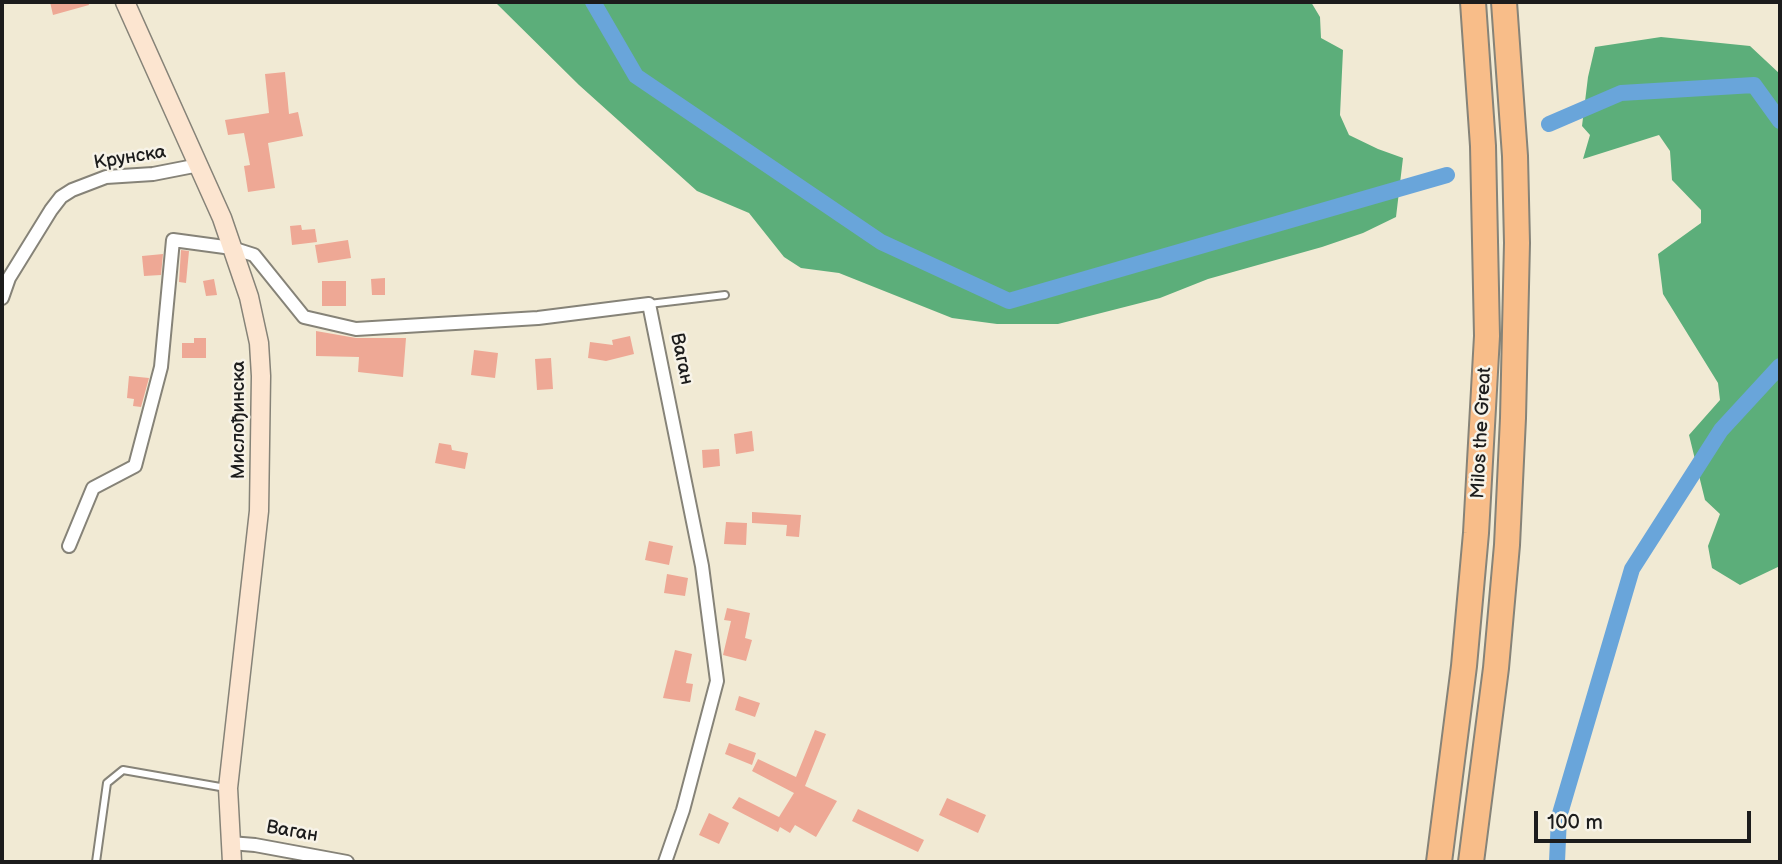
<!DOCTYPE html>
<html>
<head>
<meta charset="utf-8">
<style>
	body { margin:0 }
	#map { position:relative; width:1782px; height:864px; overflow:hidden; background:#f1ead4; font-family:"Balsamiq Sans",sans-serif }
	canvas { display:block }
	.frame { position:absolute; inset:0; border:4px solid #1c1c1c; pointer-events:none }
	.scale { position:absolute; left:1534px; top:811px; width:217px; height:32px; box-sizing:border-box; border:4px solid #1c1c1c; border-top:0; padding-left:9px; font-size:21px; line-height:24px; white-space:nowrap; color:#1c1c1c; -webkit-text-stroke:5px #f7f3e8; paint-order:stroke }
</style>
</head>
<body>
<div id="map">
<canvas width="1782" height="864"></canvas>
<div class="frame"></div>
<div class="scale">100 m</div>
</div>
<script>
const context = document.querySelector('canvas').getContext('2d');
context.lineJoin = 'round';
function fill(path, color) {
  context.fillStyle = color;
  context.fill(path, 'evenodd');
}
function shape(rows) {
  const path = new Path2D();
  for (const r of rows) {
    path.moveTo(r[0], r[1]);
    for (let i = 2; i < r.length; i += 2) path.lineTo(r[i], r[i + 1]);
  }
  return path;
}
function stroke(path, color, width, dash) {
  context.strokeStyle = color;
  context.lineWidth = width;
  context.lineCap = dash ? 'butt' : 'round';
  context.setLineDash(dash || []);
  context.stroke(path);
}
function label(font, color, halo, rows, align = 'center') {
  context.font = font + ' "Balsamiq Sans",sans-serif';
  context.lineWidth = 5;
  context.setLineDash([]);
  context.textBaseline = 'middle';
  context.strokeStyle = halo;
  context.fillStyle = color;
  for (const [text, x, y, turn = 0] of rows) {
    context.save();
    context.translate(x, y);
    context.rotate((+turn || 0) * Math.PI / 180);
    context.textAlign = isNaN(turn) ? turn : align;
    if (halo) context.strokeText(text, 0, 0);
    context.fillText(text, 0, 0);
    context.restore();
  }
}
fill(shape([
	[495,2,1311,2,1320,17,1321,38,1343,50,1340,115,1349,135,1378,149,1403,158,1396,217,1363,233,1322,247,1208,279,1160,298,1058,324,997,324,952,318,839,273,801,268,784,257,749,213,697,191,579,85],
	[1661,37,1750,46,1780,74,1780,566,1740,585,1712,568,1708,546,1720,514,1705,500,1689,435,1720,400,1718,383,1663,294,1658,254,1701,223,1701,210,1672,180,1670,151,1659,135,1583,159,1590,135,1582,126,1588,77,1595,47]
]), '#5cae7a');
stroke(shape([
	[593,2,636,76,881,242,1009,301,1447,175],
	[1549,124,1621,93,1754,85,1780,121],
	[1557,862,1559,817,1632,569,1721,430,1780,366]
]), '#69a5da', 16);
fill(shape([
	[50,2,88,2,89,5,53,15],
	[285,72,289,114,298,112,303,136,268,143,275,188,248,192,244,166,250,165,244,133,228,135,225,120,269,113,265,74],
	[301,225,302,230,315,229,317,242,292,245,290,226],
	[348,240,351,258,318,263,315,245],
	[181,250,189,251,186,283,179,282],
	[163,254,161,275,144,276,142,256],
	[385,278,385,295,372,295,371,279],
	[214,279,217,295,206,296,203,281],
	[322,281,346,281,346,306,322,306],
	[316,331,356,338,406,338,403,377,358,372,359,357,316,356],
	[630,336,634,354,606,361,588,358,590,342,613,345,612,340],
	[194,338,206,338,206,358,182,358,182,343,194,343],
	[474,350,498,353,495,378,471,375],
	[551,358,553,389,537,390,535,359],
	[129,376,149,378,141,407,133,406,134,399,127,398],
	[752,431,754,451,736,454,734,434],
	[439,443,451,445,452,450,468,453,465,469,435,463],
	[719,449,720,466,703,468,702,450],
	[752,512,801,515,799,537,786,536,787,525,752,523],
	[726,522,747,523,746,545,724,544],
	[649,541,673,546,669,565,645,560],
	[667,574,688,578,685,596,664,593],
	[727,608,750,613,745,638,752,640,746,661,723,655,731,621,724,620],
	[675,650,692,654,686,683,693,684,690,702,663,698],
	[739,696,760,703,755,717,735,710],
	[815,730,826,734,805,786,837,801,816,837,795,825,790,833,780,827,778,832,732,808,739,797,779,817,794,793,752,771,758,759,796,777],
	[729,743,756,753,752,765,725,754],
	[947,798,986,815,978,833,939,815],
	[858,809,924,840,918,852,852,821],
	[709,813,729,823,719,844,699,835]
]), '#eea895');
const service = shape([
	[649,304,725,295],
	[96,862,107,783,123,770,226,788]
]);
const minor = shape([
	[2,298,9,278,51,210,61,197,72,190,106,177,153,174,199,165],
	[69,546,93,488,135,466,161,367,173,240,232,248,254,255,304,317,356,329,538,318,649,304,702,566,717,681,683,810,665,862],
	[230,843,255,845,347,862]
]);
const secondary = shape([
	[125,2,222,218,249,297,259,343,261,376,259,511,228,788,232,862]
]);
const motorway = shape([
	[1439,862,1464,666,1476,533,1487,336,1483,146,1473,2],
	[1471,862,1496,668,1507,545,1513,418,1517,243,1515,156,1504,2]
]);
stroke(service, '#868378', 10);
stroke(minor, '#868378', 16);
stroke(secondary, '#868378', 21);
stroke(motorway, '#868378', 28);
stroke(service, '#fff', 6);
stroke(minor, '#fff', 12);
stroke(secondary, '#fce5d0', 18);
stroke(motorway, '#f8bd89', 24);
label('19px', '#1c1c1c', '#f7f3e8', [
	["Крунска",130,158,-9],
	["Ваган",681,359,78],
	["Мислођинска",239,420,-90],
	["Milos the Great",1482,433,-87],
	["Ваган",292,832,10]
]);
</script>
</body>
</html>
